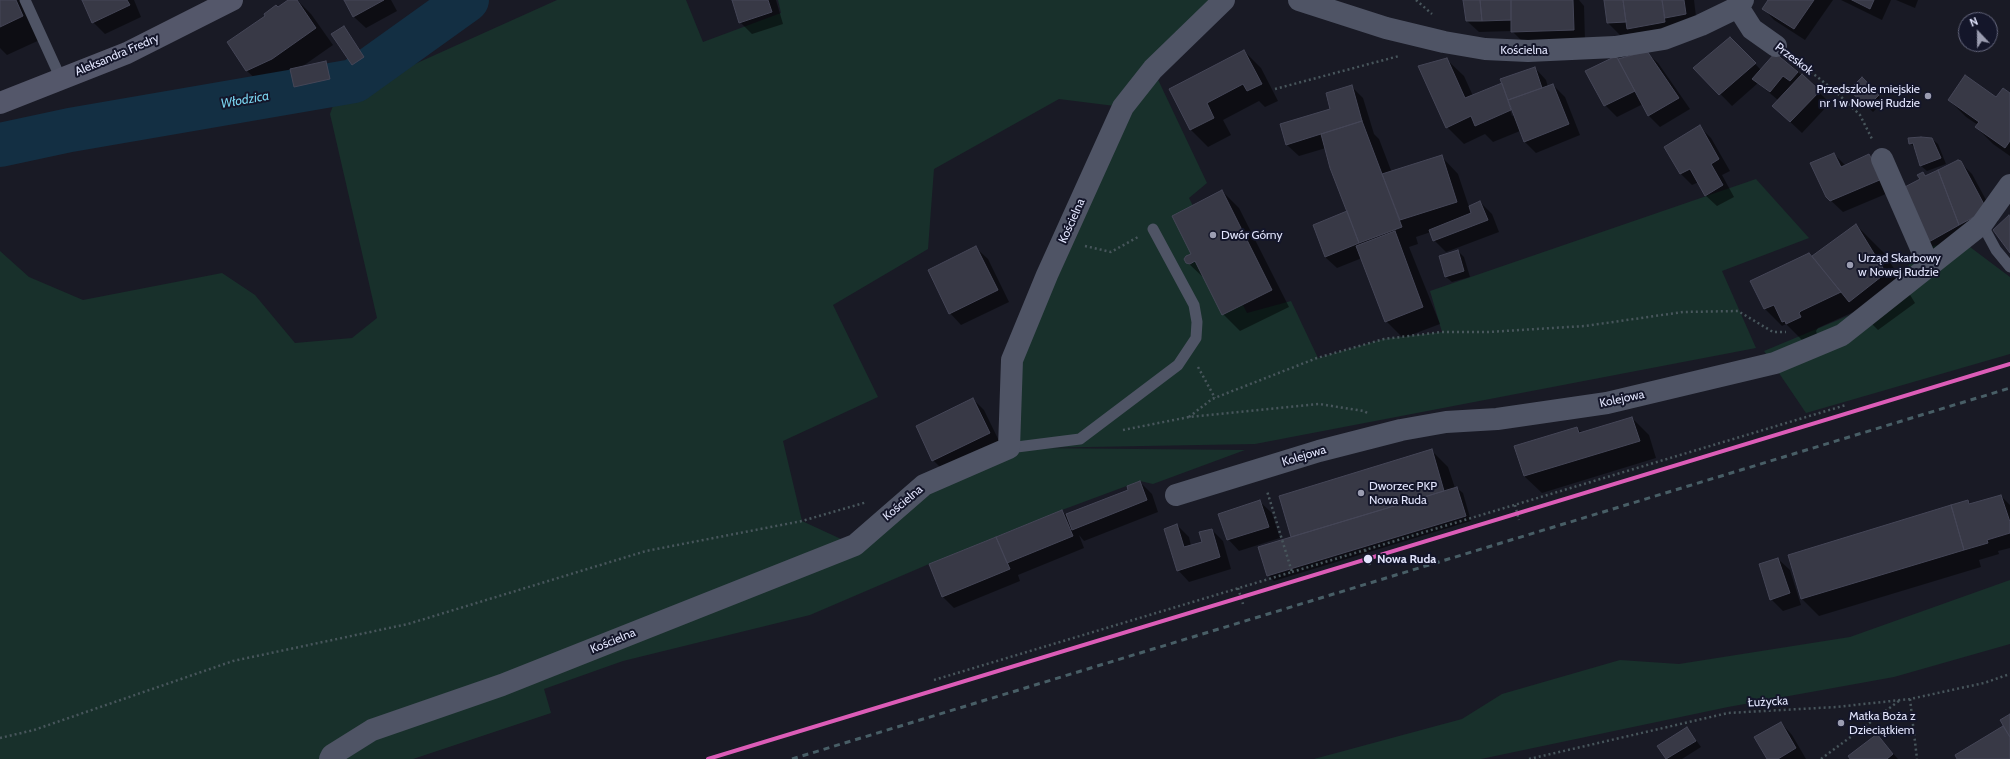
<!DOCTYPE html>
<html>
<head>
<meta charset="utf-8">
<style>
	body { margin:0 }
	#map { position:relative; width:2010px; height:759px; overflow:hidden; background:#191a25; font-family:Cabin,sans-serif }
	canvas { display:block }
	.north { position:absolute; left:1958px; top:12px; width:40px; height:40px; box-sizing:border-box; background:#14162a; border:1px solid #66687e; border-radius:50%; rotate:338deg; font-size:11px; font-weight:700; line-height:16px; text-align:center; color:#e1e4fc }
	.north::after { content:''; display:block; margin:auto; width:14px; height:18px; background:#9b9db1; clip-path:polygon(50% 0,100% 100%,50% 72%,0 100%) }
</style>
</head>
<body>
<div id="map">
<canvas width="2010" height="759"></canvas>
<div class="north">N</div>
</div>
<script>
const context = document.querySelector('canvas').getContext('2d');
context.lineJoin = 'round';
function fill(path, color) {
  context.fillStyle = color;
  context.fill(path, 'evenodd');
}
function shape(rows) {
  const path = new Path2D();
  for (const r of rows) {
    path.moveTo(r[0], r[1]);
    for (let i = 2; i < r.length; i += 2) path.lineTo(r[i], r[i + 1]);
  }
  return path;
}
function stroke(path, color, width, dash) {
  context.strokeStyle = color;
  context.lineWidth = width;
  context.lineCap = dash ? 'butt' : 'round';
  context.setLineDash(dash || []);
  context.stroke(path);
}
function label(font, color, halo, rows, align = 'center') {
  context.font = font + ' Cabin,sans-serif';
  context.lineWidth = 4;
  context.setLineDash([]);
  context.textBaseline = 'middle';
  context.strokeStyle = halo;
  context.fillStyle = color;
  for (const [text, x, y, turn = 0] of rows) {
    context.save();
    context.translate(x, y);
    context.rotate((+turn || 0) * Math.PI / 180);
    context.textAlign = isNaN(turn) ? turn : align;
    if (halo) context.strokeText(text, 0, 0);
    context.fillText(text, 0, 0);
    context.restore();
  }
}
fill(shape([
	[557,0,686,0,703,42,781,13,778,0,1224,0,1153,69,1207,183,1189,198,1247,313,1291,301,1318,358,1384,339,1442,332,1430,291,1756,179,1809,238,1722,271,1756,348,1255,444,1033,448,1245,450,1153,484,1140,481,1062,510,929,564,810,615,623,661,544,689,551,713,413,759,0,759,0,251,29,277,83,300,222,273,255,295,295,343,352,338,377,318,330,114,335,100],
	[1059,99,1123,107,1012,360,1009,448,924,485,854,545,802,521,783,441,878,397,833,305,928,249,934,169],
	[1962,241,2010,277,2010,354,1806,413,1764,351,1886,300,1920,248],
	[2010,580,2010,644,1894,677,1728,707,1481,759,1314,759,1462,719,1502,694,1620,660,1679,664,1850,637]
]), '#18302b');
fill(shape([
	[0,0,27,0,44,38,7,55,0,48],
	[83,0,134,0,141,17,105,34,93,22],
	[290,0,297,0,311,14,333,45,300,68,326,63,338,74,341,91,307,98,295,86,292,73,264,87,246,70,278,8],
	[345,0,391,0,397,11,366,28,354,17],
	[733,0,776,0,783,24,752,34,740,22],
	[1464,0,1579,0,1584,6,1585,41,1524,43,1512,31,1479,32,1467,21],
	[1605,0,1694,0,1697,25,1620,35,1608,23],
	[1769,0,1833,0,1805,40,1774,20,1763,8],
	[1841,0,1891,0,1882,20],
	[1896,0,1918,0,1915,8],
	[344,28,369,63,358,70,352,64],
	[1730,38,1761,70,1775,54,1798,72,1830,103,1802,133,1785,117,1779,101,1758,83,1732,106,1695,68],
	[1244,51,1261,68,1278,101,1265,107,1259,101,1223,120,1231,135,1208,147,1191,130,1170,89],
	[1646,52,1658,63,1690,109,1660,127,1648,115,1643,104,1617,117,1605,105,1616,57,1618,60],
	[1446,59,1464,76,1473,96,1535,68,1546,80,1548,87,1553,85,1565,97,1580,135,1536,153,1524,141,1520,131,1493,142,1485,134,1464,144,1447,127],
	[1508,104,1510,104,1514,115,1512,116],
	[1862,79,1884,101,1873,112,1850,90],
	[1351,86,1363,98,1374,134,1379,139,1392,173,1441,156,1458,174,1469,207,1480,202,1492,214,1499,232,1446,252,1434,240,1431,232,1416,237,1418,244,1409,247,1440,324,1403,338,1386,321,1362,258,1337,268,1325,257,1314,226,1348,212,1326,148,1299,156,1287,145,1281,124,1331,109],
	[2010,95,2010,156,1993,144,1976,127,1978,125,1966,117,1949,100,1997,98],
	[1700,127,1711,138,1730,171,1722,175,1734,197,1717,206,1705,195,1699,182,1692,185,1681,174,1665,147],
	[1932,139,1938,144,1946,164,1927,171,1921,166,1916,149,1910,143],
	[1834,154,1846,166,1869,156,1881,167,1893,191,1843,212,1827,197],
	[1960,162,1972,174,1998,222,1939,254,1927,243,1921,179,1923,173,1926,177],
	[1222,191,1239,208,1289,307,1240,331,1223,314,1206,280,1187,262],
	[1856,225,1885,254,1915,303,1878,330,1858,310,1818,328,1816,331,1817,334,1803,341,1786,324,1782,326,1765,309,1812,257],
	[976,248,988,259,1009,302,961,325,950,313],
	[1458,251,1464,257,1470,277,1452,282,1446,277],
	[973,399,984,410,1001,445,945,472,933,460,917,426],
	[1632,418,1649,435,1656,458,1542,493,1524,476,1515,446,1577,428,1582,433],
	[1431,450,1448,467,1455,488,1457,488,1463,493,1471,521,1274,581,1268,575,1292,538,1280,496],
	[1140,482,1152,494,1158,512,1084,541,1079,535,1084,548,1018,575,1020,581,954,608,942,596,1062,511,1066,515,1130,490],
	[2001,496,2010,505,2010,548,1998,551,1999,554,1979,560,1981,567,1819,616,1802,599,1789,556,1968,501,1971,504],
	[1260,502,1272,513,1280,538,1239,551,1228,539],
	[1177,525,1189,537,1191,546,1203,542,1212,530,1223,541,1231,569,1189,582,1178,570],
	[1778,559,1790,570,1801,605,1783,611,1771,599],
	[1781,723,1792,735,1806,759,1768,759],
	[1687,728,1701,747,1682,759,1668,759,1659,746],
	[1876,735,1898,759,1852,759]
]), '#0007');
stroke(shape([
	[0,145,70,130,354,81,467,0]
]), '#132f43', 44);
const building = shape([
	[0,0,16,0,23,16,0,27,0,0],
	[82,0,127,0,130,5,92,23,82,0],
	[288,0,297,0,316,28,272,59,246,71,227,42,265,16,264,14,276,5,278,7,288,0],
	[344,0,384,0,353,17,344,0],
	[732,0,768,0,772,12,739,23,732,0],
	[1463,0,1480,0,1482,21,1466,21,1463,0],
	[1480,0,1511,0,1511,20,1482,21,1480,0],
	[1511,0,1573,0,1574,30,1511,32,1511,0],
	[1604,0,1623,0,1626,22,1607,23,1604,0],
	[1623,0,1662,0,1665,22,1627,29,1623,0],
	[1662,0,1684,0,1686,14,1665,18,1662,0],
	[1768,0,1814,0,1794,29,1762,9,1768,0],
	[1852,0,1874,0,1870,9,1852,0],
	[344,26,364,57,352,65,331,34,344,26],
	[1730,37,1756,63,1719,95,1693,68,1730,37],
	[1244,50,1262,84,1247,91,1243,84,1207,103,1214,118,1190,130,1169,89,1244,50],
	[1647,51,1679,98,1648,116,1618,59,1647,51],
	[1775,53,1798,72,1790,81,1783,76,1770,92,1752,79,1775,53],
	[1616,56,1635,91,1604,106,1585,71,1616,56],
	[1447,58,1465,98,1502,83,1511,110,1475,126,1471,116,1446,128,1418,66,1447,58],
	[326,61,330,79,294,87,290,69,326,61],
	[1535,67,1542,88,1508,100,1500,79,1535,67],
	[1802,74,1820,91,1790,122,1772,106,1802,74],
	[1965,75,1996,97,2003,88,2010,93,2010,141,2005,148,1975,127,1979,122,1948,100,1965,75],
	[1862,77,1879,95,1867,107,1849,90,1862,77],
	[1553,84,1569,124,1524,142,1508,100,1553,84],
	[1352,85,1362,121,1286,145,1280,124,1330,109,1326,93,1352,85],
	[1362,121,1402,227,1359,243,1330,168,1321,134,1362,121],
	[1700,125,1719,159,1711,164,1723,185,1705,196,1690,169,1680,174,1664,147,1700,125],
	[1921,137,1932,138,1941,158,1920,166,1913,143,1909,144,1908,138,1921,137],
	[1834,153,1841,167,1869,154,1882,179,1830,201,1826,197,1810,163,1834,153],
	[1442,155,1457,202,1400,220,1382,174,1442,155],
	[1958,160,1961,161,1987,210,1959,225,1938,170,1958,160],
	[1938,170,1959,225,1927,243,1901,189,1920,179,1917,175,1923,172,1925,176,1938,170],
	[1222,190,1272,290,1222,315,1195,261,1190,264,1186,263,1184,259,1186,256,1191,254,1172,216,1222,190],
	[1480,201,1488,220,1433,241,1429,230,1471,213,1469,206,1480,201],
	[1347,211,1359,243,1325,257,1313,225,1347,211],
	[2009,215,2010,217,2010,253,1993,230,2009,215],
	[1856,224,1886,273,1849,302,1812,256,1856,224],
	[1395,231,1423,307,1385,322,1356,246,1395,231],
	[976,246,998,290,949,314,928,270,976,246],
	[1458,250,1464,271,1445,277,1439,256,1458,250],
	[1809,253,1841,292,1801,311,1799,313,1801,317,1786,324,1785,321,1782,322,1774,305,1764,309,1750,281,1809,253],
	[973,398,990,433,932,461,916,426,973,398],
	[1632,417,1640,441,1524,476,1514,446,1577,427,1579,433,1632,417],
	[1432,449,1444,491,1291,537,1279,496,1432,449],
	[1140,481,1147,500,1072,530,1066,514,1128,490,1127,486,1140,481],
	[1457,487,1466,516,1267,576,1258,547,1457,487],
	[2001,495,2010,522,2010,533,1987,540,1988,543,1964,550,1951,505,1968,500,1969,504,2001,495],
	[1260,500,1269,527,1227,540,1218,514,1260,500],
	[1951,505,1964,550,1801,599,1788,555,1951,505],
	[1062,510,1073,536,1007,563,996,537,1062,510],
	[1177,524,1184,547,1202,542,1199,532,1212,529,1220,557,1177,571,1164,529,1177,524],
	[996,537,1010,569,942,597,929,564,996,537],
	[1778,558,1790,593,1770,600,1759,564,1778,558],
	[2010,714,2010,737,2000,720,2010,714],
	[1781,722,1796,748,1778,759,1767,759,1754,737,1781,722],
	[2003,726,2010,737,2010,759,1957,759,1955,755,2003,726],
	[1687,727,1696,741,1666,759,1657,746,1687,727],
	[1877,734,1893,754,1887,759,1850,759,1848,756,1877,734]
]);
fill(building, '#383946');
stroke(building, '#454657', 1);
stroke(shape([
	[1416,0,1432,14],
	[1795,59,1836,92,1860,115,1872,139],
	[1275,89,1399,56],
	[1085,246,1111,252,1138,237],
	[1198,367,1215,398],
	[1189,417,1212,399,1317,358,1384,339,1442,332,1488,332,1585,326,1683,312,1738,311,1773,332,1786,332],
	[1123,430,1189,417,1319,404,1364,411,1369,414],
	[1515,505,1519,520],
	[1365,550,1370,565],
	[1292,572,1846,405],
	[1238,588,1243,604],
	[934,680,1292,572,1267,491],
	[1910,699,1917,759],
	[0,738,34,730,233,661,408,624,646,551,802,521,867,502],
	[1529,759,1728,713,1836,707,1910,699,1984,683,2010,674],
	[1821,759,1899,701]
]), '#48565c', 2.5, [2, 3]);
stroke(shape([
	[25,0,61,79],
	[1982,224,1996,250,2010,267],
	[1009,448,1080,439,1178,365,1196,338,1197,322,1194,305,1153,229]
]), '#4f5465', 11);
stroke(shape([
	[1299,0,1386,28,1444,42,1485,49,1528,51,1615,47,1664,39,1701,25,1738,7,1743,0],
	[1738,7,1752,29,1776,46],
	[1882,159,1924,255,1927,267],
	[1176,495,1319,451,1401,430,1446,422,1497,419,1607,403,1775,363,1842,335,1982,224,2010,185],
	[330,759,332,755,372,730,502,685,855,545,924,485,1009,448,1012,360,1047,275,1123,107,1153,69,1224,0]
]), '#4f5465', 22);
stroke(shape([
	[0,103,127,53,232,0]
]), '#54576a', 22);
stroke(shape([
	[792,759,2010,388]
]), '#485e66', 3, [6, 5]);
stroke(shape([
	[708,759,2010,364]
]), '#dc5cb7', 4);
for (const [x, y, r, color] of [
	[1928,96,4,"#9b9db1"],
	[1213,235,4,"#9b9db1"],
	[1850,265,4,"#9b9db1"],
	[1361,493,4,"#9b9db1"],
	[1368,559,5,"#e1e4fc"],
	[1841,723,4,"#9b9db1"]
]) {
  const dot = new Path2D();
  dot.arc(x, y, r, 0, 2 * Math.PI);
  context.fillStyle = color;
  context.fill(dot);
  stroke(dot, '#14162a', 1.5);
}
label('12px', '#e1e4fc', '#14162a', [
	["Kościelna",1524,50],
	["Aleksandra Fredry",117,55,-23],
	["Przeskok",1794,59,37],
	["Kościelna",1072,221,-66],
	["Kolejowa",1622,399,-12],
	["Kolejowa",1304,456,-17],
	["Kościelna",903,503,-40],
	["Kościelna",613,641,-22],
	["Łużycka",1768,702,-3]
]);
label('12px', '#e1e4fc', '#14162a', [
	["Przedszkole miejskie",1920,89,"right"],
	["nr 1 w Nowej Rudzie",1920,103,"right"],
	["Dwór Górny",1221,235],
	["Urząd Skarbowy",1858,258],
	["w Nowej Rudzie",1858,272],
	["Dworzec PKP",1369,486],
	["Nowa Ruda",1369,500],
	["Matka Boża z",1849,716],
	["Dzieciątkiem",1849,730]
], 'left');
label('bold 12px', '#e1e4fc', '#14162a', [
	["Nowa Ruda",1377,559]
], 'left');
label('italic 13px', '#7ad4f0', '#14162a', [
	["Włodzica",245,100,-10]
]);
</script>
</body>
</html>
